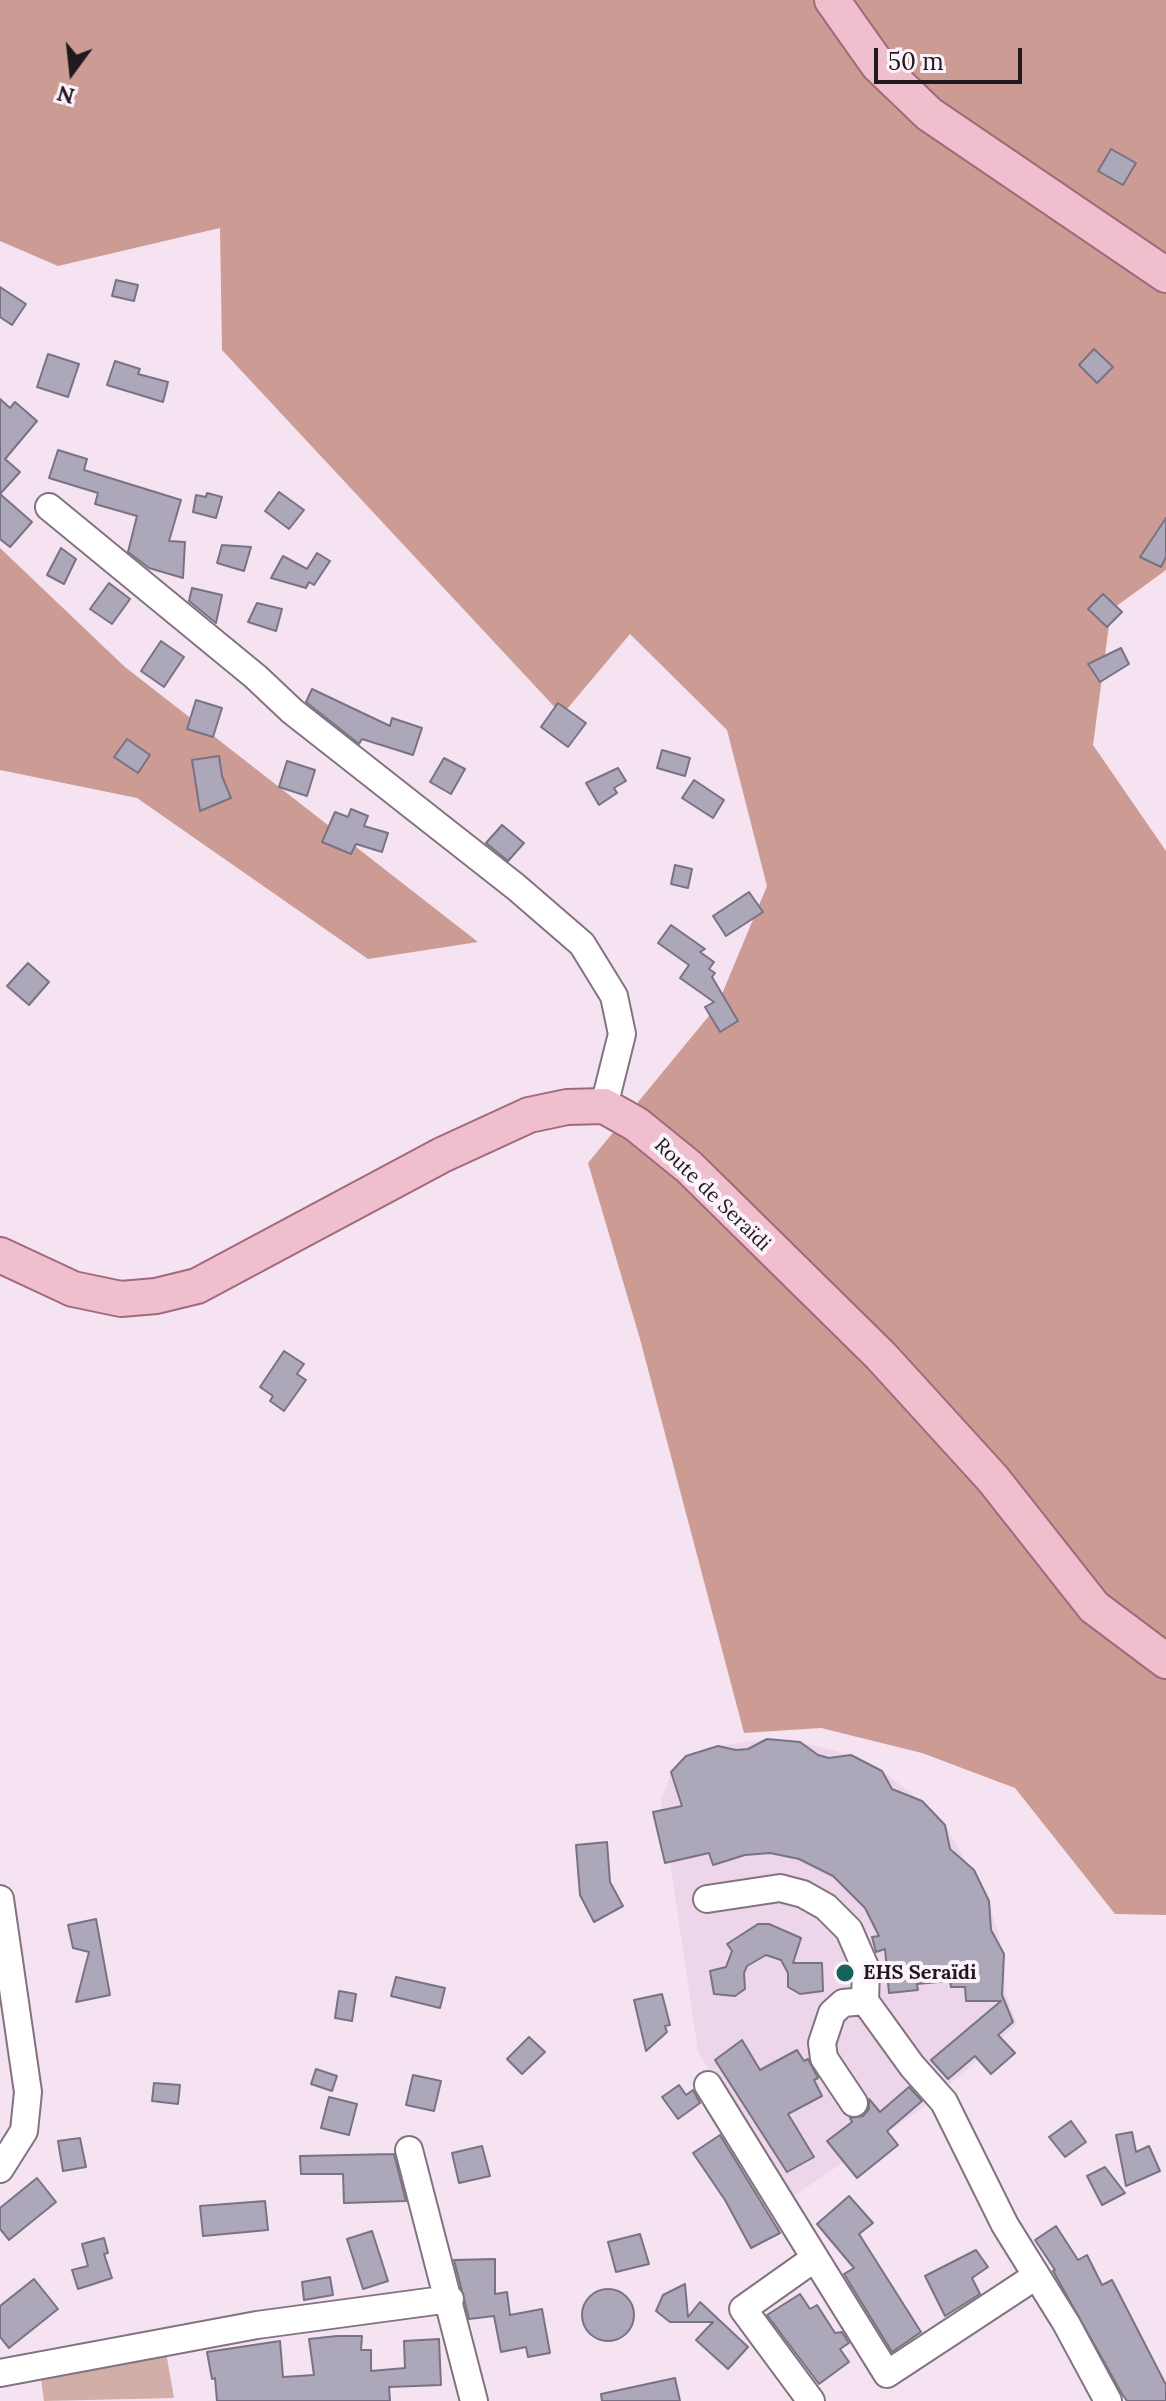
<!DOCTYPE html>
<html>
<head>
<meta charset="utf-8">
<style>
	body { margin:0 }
	#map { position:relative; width:1166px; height:2401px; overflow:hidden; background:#f5e3f2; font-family:Lora,serif }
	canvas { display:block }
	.north { position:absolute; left:32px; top:32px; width:80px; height:80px; -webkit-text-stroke:6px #fdf3fc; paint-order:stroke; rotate:195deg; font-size:22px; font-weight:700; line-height:32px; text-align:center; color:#201a1f }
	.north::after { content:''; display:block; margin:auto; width:28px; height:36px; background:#201a1f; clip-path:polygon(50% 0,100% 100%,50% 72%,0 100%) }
	.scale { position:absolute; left:874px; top:48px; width:148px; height:36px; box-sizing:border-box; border:4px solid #201a1f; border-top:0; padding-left:10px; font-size:24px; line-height:28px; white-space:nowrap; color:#201a1f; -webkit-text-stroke:6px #fdf3fc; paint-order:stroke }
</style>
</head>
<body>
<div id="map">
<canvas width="1166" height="2401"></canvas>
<div class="north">N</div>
<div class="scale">50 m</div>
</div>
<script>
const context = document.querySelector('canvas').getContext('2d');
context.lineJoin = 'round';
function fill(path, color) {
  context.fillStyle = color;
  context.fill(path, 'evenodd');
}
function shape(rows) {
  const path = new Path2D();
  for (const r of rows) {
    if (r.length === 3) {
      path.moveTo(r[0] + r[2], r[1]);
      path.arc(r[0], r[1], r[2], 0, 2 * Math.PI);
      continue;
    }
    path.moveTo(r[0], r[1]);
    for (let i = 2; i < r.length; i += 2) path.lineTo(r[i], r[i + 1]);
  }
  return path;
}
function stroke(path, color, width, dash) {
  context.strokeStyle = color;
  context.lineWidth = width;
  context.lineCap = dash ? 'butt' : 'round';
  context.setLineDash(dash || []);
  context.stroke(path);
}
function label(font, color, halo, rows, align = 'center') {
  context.font = font + ' Lora,serif';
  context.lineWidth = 8;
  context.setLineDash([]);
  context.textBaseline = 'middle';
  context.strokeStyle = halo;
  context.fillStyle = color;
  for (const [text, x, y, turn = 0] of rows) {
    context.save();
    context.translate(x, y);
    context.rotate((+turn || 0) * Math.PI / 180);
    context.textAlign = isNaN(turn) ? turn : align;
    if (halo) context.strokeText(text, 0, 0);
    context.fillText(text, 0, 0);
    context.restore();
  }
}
fill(shape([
	[767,1739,800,1742,851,1755,882,1771,922,1801,945,1825,989,1901,1004,1954,1005,1991,1017,2024,927,2105,791,2198,698,2052,661,1801,671,1772,686,1756,718,1746]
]), '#eed6ea');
fill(shape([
	[166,2352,174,2398,44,2401,40,2372]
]), '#d3ada7');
fill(shape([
	[0,0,1166,0,1166,570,1111,610,1093,745,1166,851,1166,1915,1115,1914,1015,1788,922,1753,821,1728,744,1733,640,1339,588,1163,717,1006,767,886,727,730,630,634,562,715,222,350,220,228,58,266,0,241],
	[0,548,125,667,478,942,368,959,137,798,0,770]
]), '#cc9c94');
const building = shape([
	[1111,149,1136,163,1123,185,1098,171,1111,149],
	[116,280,138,285,134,301,112,296,116,280],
	[0,287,26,304,12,325,0,317,0,287],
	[1094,349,1113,367,1097,383,1079,365,1094,349],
	[48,354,79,364,68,397,37,387,48,354],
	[115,361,140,369,138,374,168,382,163,402,107,385,115,361],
	[0,399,10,408,15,402,37,421,5,459,20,472,0,494,32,522,10,547,0,539,0,399],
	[58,450,87,459,84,470,181,500,169,541,185,542,183,578,149,568,128,552,137,516,95,504,98,493,49,478,58,450],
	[279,492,304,510,289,529,265,511,279,492],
	[207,493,222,497,216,518,193,512,196,495,206,497,207,493],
	[1166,518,1166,557,1161,567,1140,557,1166,518],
	[222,545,251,547,244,571,217,563,222,545],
	[61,548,76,559,64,584,47,575,61,548],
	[317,553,330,561,314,585,309,582,306,588,271,578,283,556,307,569,317,553],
	[109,583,130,599,112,624,90,609,109,583],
	[192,588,222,595,216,623,189,601,192,588],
	[1103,594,1122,612,1107,627,1088,609,1103,594],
	[257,603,282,609,276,631,248,622,257,603],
	[161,641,184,657,164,687,141,671,161,641],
	[1121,648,1129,664,1100,682,1088,664,1121,648],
	[312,689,390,726,392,718,422,728,413,755,362,739,359,744,306,702,312,689],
	[196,700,222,708,213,737,187,729,196,700],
	[558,703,586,723,568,747,541,727,558,703],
	[127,739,150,755,138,773,114,757,127,739],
	[662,750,690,758,685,776,657,768,662,750],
	[219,756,222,776,231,798,200,811,192,760,219,756],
	[444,758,465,769,451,794,430,782,444,758],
	[287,761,315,770,307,796,279,787,287,761],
	[618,768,626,781,614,788,617,793,599,805,586,783,618,768],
	[694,780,724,800,713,818,682,798,694,780],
	[351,809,368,816,364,826,388,833,382,852,356,844,351,854,322,842,335,812,348,817,351,809],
	[502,825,524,843,508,861,486,843,502,825],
	[675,865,692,869,688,888,671,884,675,865],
	[749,892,763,912,726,936,713,916,749,892],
	[671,925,705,949,700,952,714,962,709,969,715,973,712,977,738,1021,720,1032,705,1007,714,1002,680,978,689,965,658,943,671,925],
	[28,963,49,982,29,1005,7,986,28,963],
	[284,1351,304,1364,297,1374,306,1380,284,1411,270,1401,273,1396,260,1387,284,1351],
	[767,1739,800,1742,818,1755,829,1758,851,1755,882,1771,892,1789,922,1801,945,1825,950,1849,974,1870,989,1901,991,1930,1004,1954,1002,1995,1013,2022,998,2035,1015,2053,991,2074,975,2056,948,2079,931,2060,1001,2001,966,2001,965,1987,951,1987,950,1981,917,1984,918,1990,889,1993,885,1949,876,1952,872,1937,879,1936,865,1908,833,1876,799,1859,770,1853,745,1855,713,1865,709,1853,665,1863,653,1812,682,1806,671,1772,686,1756,718,1746,736,1750,748,1749,767,1739],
	[607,1842,610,1882,623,1906,594,1922,580,1895,576,1845,607,1842],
	[96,1919,110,1995,76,2002,89,1952,73,1948,68,1925,96,1919],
	[758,1924,769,1924,801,1938,793,1963,822,1963,823,1991,800,1994,788,1987,788,1973,781,1960,766,1955,747,1966,744,1973,745,1989,735,1996,714,1994,710,1971,726,1967,732,1951,727,1944,758,1924],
	[396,1977,445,1988,440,2008,391,1996,396,1977],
	[339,1991,356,1994,352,2021,335,2018,339,1991],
	[662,1994,670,2025,665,2026,667,2032,646,2051,634,2000,662,1994],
	[529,2037,545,2052,522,2074,507,2059,529,2037],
	[742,2040,760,2070,797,2050,804,2061,808,2059,818,2078,814,2080,822,2096,788,2114,814,2157,787,2172,715,2060,742,2040],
	[316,2069,337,2076,332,2091,311,2084,316,2069],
	[413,2075,441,2081,434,2111,406,2105,413,2075],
	[154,2083,180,2085,178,2104,152,2101,154,2083],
	[679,2085,686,2095,693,2090,700,2103,678,2119,662,2097,679,2085],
	[909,2087,922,2101,887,2131,898,2145,857,2178,827,2141,852,2122,850,2118,863,2116,869,2109,869,2099,880,2112,909,2087],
	[329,2097,357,2104,349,2135,321,2128,329,2097],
	[1071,2121,1086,2142,1065,2157,1049,2137,1071,2121],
	[1132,2132,1136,2152,1149,2146,1160,2171,1126,2186,1116,2135,1132,2132],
	[720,2135,780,2233,751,2248,725,2200,693,2153,720,2135],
	[80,2138,86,2167,63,2171,58,2141,80,2138],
	[482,2146,490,2176,459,2183,452,2153,482,2146],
	[394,2154,406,2201,344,2203,343,2174,301,2174,300,2156,394,2154],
	[1105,2167,1125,2193,1102,2205,1087,2176,1105,2167],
	[37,2178,56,2202,9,2240,0,2229,0,2208,37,2178],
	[849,2196,873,2223,859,2234,921,2332,892,2352,844,2274,854,2268,817,2224,849,2196],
	[265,2201,268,2230,203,2236,200,2206,265,2201],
	[1056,2226,1078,2260,1087,2255,1102,2285,1112,2280,1166,2385,1166,2401,1127,2401,1122,2394,1053,2271,1055,2270,1035,2240,1056,2226],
	[372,2231,388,2281,363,2289,347,2239,372,2231],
	[640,2234,649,2264,616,2272,608,2242,640,2234],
	[104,2238,108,2253,104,2254,112,2278,78,2289,72,2270,88,2266,82,2244,104,2238],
	[976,2250,988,2267,972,2278,980,2294,945,2316,925,2276,976,2250],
	[495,2259,495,2294,507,2292,510,2315,542,2309,550,2353,528,2357,526,2347,501,2352,494,2316,469,2319,454,2260,495,2259],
	[330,2277,333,2295,304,2300,302,2282,330,2277],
	[34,2279,58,2309,9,2348,0,2337,0,2306,34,2279],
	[685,2284,688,2317,700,2302,748,2347,728,2369,696,2340,713,2322,670,2322,656,2311,663,2295,685,2284],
	[608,2315,26],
	[800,2294,810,2309,817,2305,835,2333,842,2332,849,2343,840,2349,849,2362,819,2384,767,2315,800,2294],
	[337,2336,362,2336,361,2350,371,2350,371,2371,405,2368,404,2341,439,2339,441,2385,389,2387,390,2401,217,2401,215,2378,212,2379,207,2352,280,2341,283,2377,314,2375,309,2339,337,2336],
	[675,2378,680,2401,602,2401,601,2394,675,2378]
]);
fill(building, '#ada7ba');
stroke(building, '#797284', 2);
const minor = shape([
	[49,507,256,677,292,711,516,887,582,944,614,996,622,1034,604,1106],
	[0,1899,28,2092,24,2131,0,2169],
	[707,1899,780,1888,803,1894,826,1907,849,1930,866,1969,865,2001,912,2066,944,2102,1005,2225,1066,2323,1108,2401],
	[708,2085,815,2258],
	[854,2103,824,2058,822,2043,832,2013,843,2003,865,2001],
	[409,2150,474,2401],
	[0,2373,257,2325,450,2299],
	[811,2401,743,2309,815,2258,887,2374,1036,2276]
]);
const major = shape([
	[832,0,878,65,929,114,1166,275],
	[0,1255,73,1289,121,1299,156,1296,197,1286,442,1155,529,1115,567,1107,604,1106,636,1124,689,1167,881,1356,993,1479,1094,1607,1166,1661]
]);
stroke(minor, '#837380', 30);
stroke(major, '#a1697c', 38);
stroke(minor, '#fff', 26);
stroke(major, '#f0bfce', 34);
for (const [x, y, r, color] of [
	[845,1973,10,"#15625b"]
]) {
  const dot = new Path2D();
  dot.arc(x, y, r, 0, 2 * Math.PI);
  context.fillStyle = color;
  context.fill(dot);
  stroke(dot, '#fdf3fc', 3);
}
label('20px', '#201a1f', '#fdf3fc', [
	["Route de Seraïdi",712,1195,44]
]);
label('bold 20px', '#201a1f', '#fdf3fc', [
	["EHS Seraïdi",863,1973]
], 'left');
</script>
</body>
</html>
